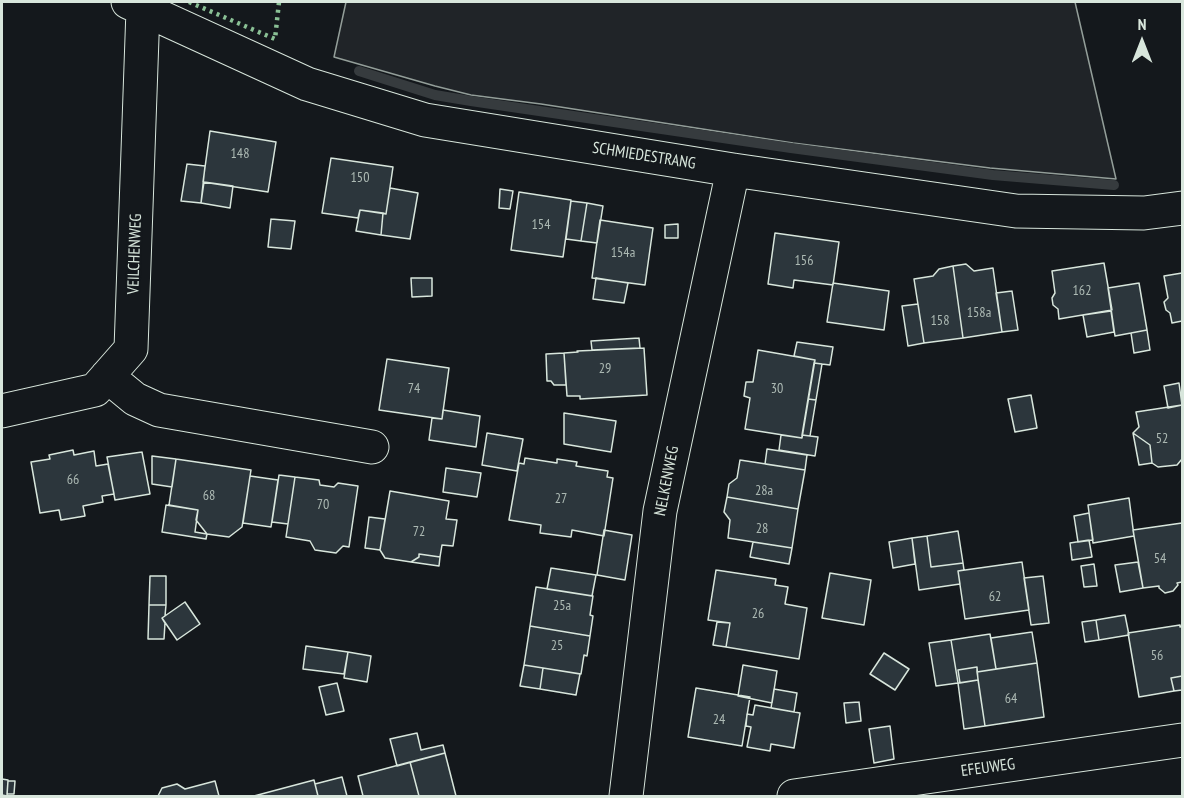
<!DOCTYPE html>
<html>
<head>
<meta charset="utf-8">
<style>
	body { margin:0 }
	#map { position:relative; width:1184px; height:798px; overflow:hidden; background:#14181c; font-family:"PT Sans Narrow",sans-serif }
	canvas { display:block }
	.frame { position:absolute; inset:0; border:3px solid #d8e6dc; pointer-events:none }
	.north { position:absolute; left:1112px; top:12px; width:60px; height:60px; -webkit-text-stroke:4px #14181c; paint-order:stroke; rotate:0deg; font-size:16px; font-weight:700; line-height:24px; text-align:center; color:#d8e6dc }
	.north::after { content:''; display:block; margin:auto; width:21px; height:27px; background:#d8e6dc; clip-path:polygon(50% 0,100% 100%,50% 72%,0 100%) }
</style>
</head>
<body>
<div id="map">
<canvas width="1184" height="798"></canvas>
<div class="frame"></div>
<div class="north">N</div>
</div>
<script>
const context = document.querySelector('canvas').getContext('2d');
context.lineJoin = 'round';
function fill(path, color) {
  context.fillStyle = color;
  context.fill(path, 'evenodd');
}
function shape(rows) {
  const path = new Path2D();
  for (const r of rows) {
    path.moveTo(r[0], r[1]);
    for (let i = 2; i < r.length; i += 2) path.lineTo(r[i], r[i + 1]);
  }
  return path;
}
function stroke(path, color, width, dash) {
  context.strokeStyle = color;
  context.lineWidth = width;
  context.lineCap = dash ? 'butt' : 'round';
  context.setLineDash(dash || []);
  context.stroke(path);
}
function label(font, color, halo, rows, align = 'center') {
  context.font = font + ' "PT Sans Narrow",sans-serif';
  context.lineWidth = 4.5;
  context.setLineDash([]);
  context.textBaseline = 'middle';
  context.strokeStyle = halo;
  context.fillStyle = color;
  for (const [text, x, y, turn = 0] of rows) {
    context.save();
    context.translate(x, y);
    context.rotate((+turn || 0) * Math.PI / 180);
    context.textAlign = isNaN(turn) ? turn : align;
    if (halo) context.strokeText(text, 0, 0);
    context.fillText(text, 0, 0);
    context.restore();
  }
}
const green = shape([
	[346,2,1075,2,1116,179,990,168,793,143,541,104,471,95,435,86,334,57,346,2]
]);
fill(green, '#202428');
stroke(green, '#939e99', 1.5);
stroke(shape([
	[359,71,435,95,471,101,791,148,993,175,1114,185]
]), '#363b3e', 10);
const building = shape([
	[210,131,276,142,268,192,203,182,210,131],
	[331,158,393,167,386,214,360,210,358,218,322,213,331,158],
	[187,164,205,166,201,203,181,201,187,164],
	[204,182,233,186,230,208,201,203,204,182],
	[390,188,418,193,410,239,381,235,383,213,386,214,390,188],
	[500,189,513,191,510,209,499,208,500,189],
	[519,192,571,200,563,257,511,250,519,192],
	[571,201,587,203,581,241,566,239,571,201],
	[587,203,603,206,597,243,581,241,587,203],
	[360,210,383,213,381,235,356,231,360,210],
	[271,219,295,221,291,249,268,247,271,219],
	[600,220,653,228,645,285,592,278,600,220],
	[678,224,678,238,665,238,665,225,678,224],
	[775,233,839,242,833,285,794,280,793,288,768,284,775,233],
	[1104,263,1112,310,1059,319,1058,309,1053,305,1052,298,1055,293,1052,271,1104,263],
	[966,264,974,271,993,268,1002,332,963,338,953,266,966,264],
	[953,266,963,338,924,343,914,279,933,276,939,269,953,266],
	[1182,273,1182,321,1172,323,1170,313,1166,310,1164,302,1168,298,1164,276,1182,273],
	[411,278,432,278,432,296,412,297,411,278],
	[596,278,628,283,624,303,593,299,596,278],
	[833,283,889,291,884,330,827,322,833,283],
	[1139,283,1147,330,1115,336,1108,288,1139,283],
	[1012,291,1018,330,1002,332,996,293,1012,291],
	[918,304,924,343,908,346,902,306,918,304],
	[1111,311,1114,332,1087,337,1083,315,1111,311],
	[1147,330,1150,350,1134,353,1131,333,1147,330],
	[639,338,640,348,592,350,591,341,639,338],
	[797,342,833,347,830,365,814,363,815,360,794,356,797,342],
	[644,348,647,395,580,399,580,396,567,396,564,353,578,352,577,351,644,348],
	[758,350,815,360,802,438,745,429,750,398,744,396,746,382,753,382,758,350],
	[564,353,566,385,554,385,551,381,547,381,546,354,564,353],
	[387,359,449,368,442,419,379,410,387,359],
	[814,363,822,364,816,400,808,399,814,363],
	[1179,383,1182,405,1168,408,1164,386,1179,383],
	[1031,395,1037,428,1015,432,1008,399,1031,395],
	[808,399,816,400,810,436,802,435,808,399],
	[1182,405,1182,459,1177,465,1158,467,1152,463,1150,445,1133,433,1139,427,1136,412,1182,405],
	[443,410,480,416,476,447,429,440,432,418,442,419,443,410],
	[564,413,616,421,611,452,564,444,564,413],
	[487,433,523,439,517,471,482,465,487,433],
	[1133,433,1150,445,1152,463,1139,465,1133,433],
	[781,435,802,438,802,435,818,437,815,456,779,450,781,435],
	[767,449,807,455,805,470,765,464,767,449],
	[73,450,74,455,94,451,96,466,108,464,114,494,102,496,103,502,83,506,85,516,61,520,59,510,40,513,31,462,50,459,49,455,73,450],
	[142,452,150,494,115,500,107,457,142,452],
	[152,456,176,459,172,487,152,484,152,456],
	[525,458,557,463,557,459,577,462,576,466,608,471,607,477,613,478,604,536,572,530,571,537,540,533,541,525,509,520,519,463,524,464,525,458],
	[176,459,251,470,242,527,229,537,207,534,196,520,198,510,169,505,176,459],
	[740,460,805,470,798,509,727,497,729,484,737,478,740,460],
	[446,468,481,473,477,497,443,492,446,468],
	[279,475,295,477,288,524,272,522,279,475],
	[250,476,278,480,271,527,243,523,250,476],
	[295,477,319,480,320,485,334,487,338,483,358,486,349,547,343,546,336,553,315,550,310,541,286,537,295,477],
	[390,491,449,501,446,519,457,520,453,546,442,545,440,557,419,554,419,557,411,562,385,558,380,550,390,491],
	[727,497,798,509,792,548,728,538,730,520,724,512,727,497],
	[1129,498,1134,536,1093,543,1088,505,1129,498],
	[166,505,198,510,195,532,207,534,206,539,162,532,166,505],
	[1089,513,1093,540,1078,542,1074,516,1089,513],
	[369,517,385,519,380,550,365,548,369,517],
	[1182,523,1182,582,1177,583,1178,585,1173,591,1165,593,1159,588,1159,586,1143,588,1133,530,1182,523],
	[604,530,632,535,625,580,597,575,604,530],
	[958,531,963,563,931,567,927,536,958,531],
	[927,536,931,567,963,563,964,570,958,571,960,584,919,590,912,538,927,536],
	[912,538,915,564,893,568,889,542,912,538],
	[1089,540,1092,557,1072,560,1070,543,1089,540],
	[753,542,792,548,789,564,750,557,753,542],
	[419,554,440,557,439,566,411,562,419,557,419,554],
	[1022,562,1029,610,965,619,958,571,1022,562],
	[1138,562,1143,588,1120,592,1115,565,1138,562],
	[1094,564,1097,586,1084,587,1081,566,1094,564],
	[551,568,596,575,592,596,547,589,551,568],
	[716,570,776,579,775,585,788,587,785,604,807,608,799,659,726,647,730,623,708,620,716,570],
	[830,573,871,580,864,625,822,618,830,573],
	[150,576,166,576,166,605,149,605,150,576],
	[1043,576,1049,623,1031,625,1024,578,1043,576],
	[536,587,593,596,590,615,593,616,590,636,530,626,536,587],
	[185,602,200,624,177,640,162,618,185,602],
	[149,605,166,605,165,616,162,618,165,623,164,639,148,639,149,605],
	[1125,615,1129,635,1099,640,1096,620,1125,615],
	[1096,620,1099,640,1085,642,1082,622,1096,620],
	[717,622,730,623,726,647,713,645,717,622],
	[1180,625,1180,627,1182,626,1182,676,1171,678,1174,691,1139,697,1128,633,1180,625],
	[530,626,590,636,587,656,584,655,581,674,524,665,530,626],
	[1032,632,1037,663,996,669,991,638,1032,632],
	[990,634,996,669,977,672,977,667,958,670,960,683,958,683,951,640,990,634],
	[951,640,958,683,936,686,929,643,951,640],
	[306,646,348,652,344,674,303,669,306,646],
	[348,652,371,656,367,682,344,678,348,652],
	[884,653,909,669,895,690,870,674,884,653],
	[1037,663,1044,717,985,726,977,672,1037,663],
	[524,665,543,668,540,689,520,686,524,665],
	[743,665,777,671,772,703,738,696,743,665],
	[977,667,978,680,960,683,958,670,977,667],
	[543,668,580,674,576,695,540,689,543,668],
	[1182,676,1182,690,1174,691,1171,678,1182,676],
	[978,680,985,726,964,729,958,683,978,680],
	[337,683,344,711,326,715,319,687,337,683],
	[696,688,750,697,742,746,688,737,696,688],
	[774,689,797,693,794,712,771,708,774,689],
	[859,702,861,721,846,723,844,703,859,702],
	[755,705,800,713,794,748,771,744,770,751,747,747,751,727,746,726,747,714,753,715,755,705],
	[890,726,894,759,874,763,869,729,890,726],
	[417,733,421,750,443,745,445,753,397,766,390,739,417,733],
	[445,753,456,796,419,796,410,762,445,753],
	[410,762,419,796,363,796,358,776,410,762],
	[342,777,347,796,318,796,315,784,342,777],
	[2,779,8,780,7,796,2,795,2,779],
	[314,780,318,796,254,796,314,780],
	[8,781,15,781,14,794,7,794,8,781],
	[215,781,219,796,158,796,162,788,177,784,185,789,215,781]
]);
fill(building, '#2c363c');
stroke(building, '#d8e6dc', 1.5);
const minor = shape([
	[128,2,307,84,425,120,733,170,1016,211,1144,213,1182,208],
	[107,376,135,399,159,410,372,447],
	[2,411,95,390,131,349,143,9],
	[626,796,660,511,733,170],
	[794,796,1182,740]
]);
stroke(minor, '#d8e6dc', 35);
stroke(minor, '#14181c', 33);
stroke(shape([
	[189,2,275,39,279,2]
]), '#8ac095', 4.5, [3, 4.5]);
label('14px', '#adbab4', null, [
	["148",240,154],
	["150",360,178],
	["154",541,225],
	["154a",623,253],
	["156",804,261],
	["162",1082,291],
	["158a",979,313],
	["158",940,321],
	["29",605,369],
	["74",414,389],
	["30",777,389],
	["52",1162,439],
	["66",73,480],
	["28a",764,491],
	["68",209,496],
	["27",561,499],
	["70",323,505],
	["28",762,529],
	["72",419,532],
	["54",1160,559],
	["62",995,597],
	["25a",562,606],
	["26",758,614],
	["25",557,646],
	["56",1157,656],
	["64",1011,699],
	["24",719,720]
]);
label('16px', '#d8e6dc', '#14181c', [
	["SCHMIEDESTRANG",644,156,9],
	["VEILCHENWEG",135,254,-88],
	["NELKENWEG",667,481,-79],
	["EFEUWEG",988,768,-8]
]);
</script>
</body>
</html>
